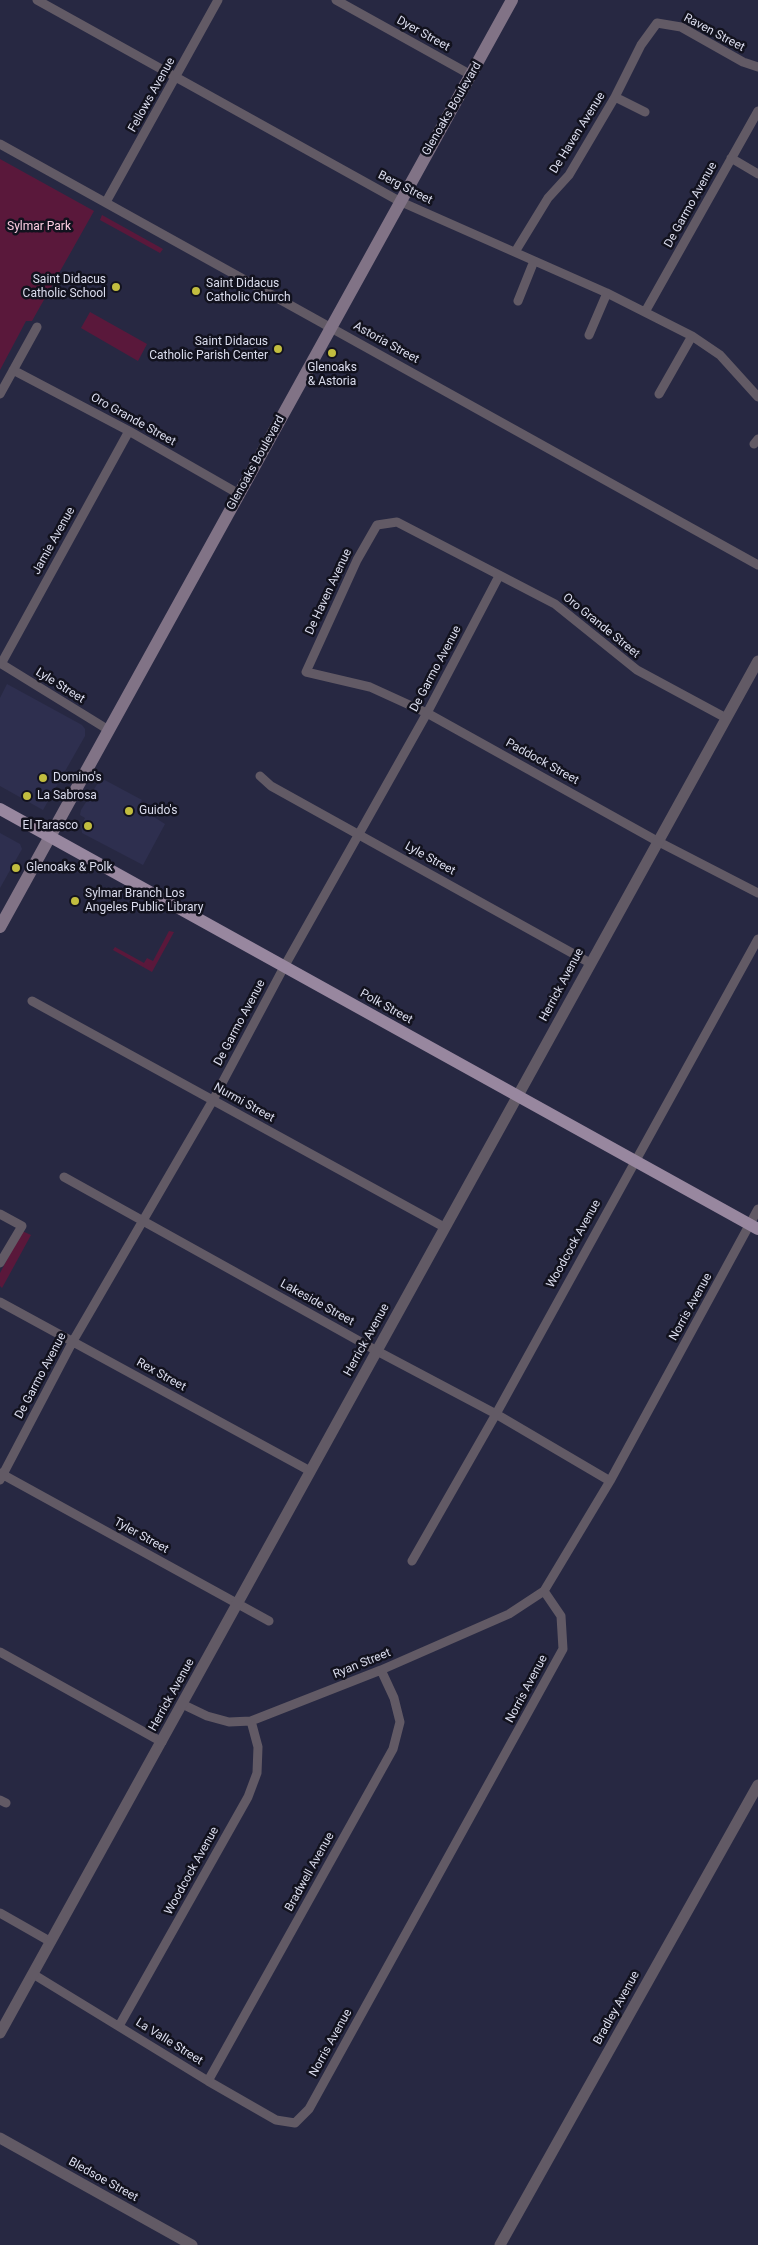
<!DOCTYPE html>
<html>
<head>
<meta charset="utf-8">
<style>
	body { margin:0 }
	canvas { display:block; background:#272842 }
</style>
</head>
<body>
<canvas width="758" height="2245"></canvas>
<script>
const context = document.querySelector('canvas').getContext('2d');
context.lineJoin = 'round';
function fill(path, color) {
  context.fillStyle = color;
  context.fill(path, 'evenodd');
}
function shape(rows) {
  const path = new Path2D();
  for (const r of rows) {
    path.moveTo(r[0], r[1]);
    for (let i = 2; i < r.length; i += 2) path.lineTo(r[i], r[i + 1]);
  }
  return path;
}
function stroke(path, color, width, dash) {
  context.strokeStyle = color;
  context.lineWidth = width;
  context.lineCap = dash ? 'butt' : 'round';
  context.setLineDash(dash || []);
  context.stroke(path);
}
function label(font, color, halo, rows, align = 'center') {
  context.font = font + ' Roboto,sans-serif';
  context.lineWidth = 5;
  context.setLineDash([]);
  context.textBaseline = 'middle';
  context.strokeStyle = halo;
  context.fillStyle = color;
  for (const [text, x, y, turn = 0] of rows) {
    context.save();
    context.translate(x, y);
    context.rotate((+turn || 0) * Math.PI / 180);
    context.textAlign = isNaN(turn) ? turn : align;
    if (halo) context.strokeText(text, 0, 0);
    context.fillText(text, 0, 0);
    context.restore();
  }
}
fill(shape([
	[7,684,82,725,85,729,85,736,43,810,0,786,0,698],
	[101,778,142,800,138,807,165,824,143,865,82,833,81,826,85,818,80,815,81,810],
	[0,833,20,844,22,849,0,888]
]), '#2e2f4f');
fill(shape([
	[0,159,94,211,32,321,26,321,0,370],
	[102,215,163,249,160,253,100,220],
	[90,312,147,344,138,361,81,328],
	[169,931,174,932,152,972,113,950,115,947,144,963,147,958,153,961],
	[22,1231,31,1235,2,1288,0,1286,0,1273]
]), '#5a183b');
stroke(shape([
	[37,0,399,201,607,293,692,336,720,355,758,397],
	[336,0,471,75],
	[615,97,645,112],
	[0,144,758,565],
	[731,158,758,174],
	[106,202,218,0],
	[515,252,548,198,569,175,615,97,641,45,657,23,681,27,743,62,758,67],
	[518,301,534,261],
	[645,312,758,111],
	[589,335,607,293],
	[13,370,129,431,239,494],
	[0,394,37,327],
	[659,394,692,336],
	[754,444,758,439],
	[0,663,107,729],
	[1,664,129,431],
	[726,718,637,670,555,604,397,522,377,525,357,560,306,672,370,687,427,713,657,841,758,893],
	[260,776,271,786,590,963],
	[32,1001,444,1227],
	[64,1177,377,1351,496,1414,610,1481],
	[0,1214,22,1226,0,1263],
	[0,1302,310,1471],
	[0,1473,269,1621],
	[0,1480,73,1341,213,1100,284,967,427,713,499,576],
	[412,1561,496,1414,758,939],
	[0,1652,162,1742],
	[182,1704,207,1716,229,1722,251,1721,381,1670,509,1614,544,1591],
	[0,1800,6,1803],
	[0,1913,51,1942],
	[33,1974,208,2081,276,2120,295,2123,309,2109,563,1649,561,1616,544,1591,610,1481,758,1209],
	[119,2026,248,1797,257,1773,258,1747,251,1721],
	[208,2081,393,1749,400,1722,394,1698,381,1670]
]), '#625a65', 9);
stroke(shape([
	[0,2033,758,661],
	[0,2138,192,2245],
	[500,2245,758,1785]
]), '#625a65', 11);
stroke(shape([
	[0,927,512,0]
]), '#817386', 12);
stroke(shape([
	[0,809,758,1229]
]), '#98879f', 12);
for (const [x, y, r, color] of [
	[116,287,5,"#c2bd3f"],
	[196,291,5,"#c2bd3f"],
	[278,349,5,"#c2bd3f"],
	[332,353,5,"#c2bd3f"],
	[43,778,5,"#c2bd3f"],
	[27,796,5,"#c2bd3f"],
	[129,811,5,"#c2bd3f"],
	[88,826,5,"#c2bd3f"],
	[16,868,5,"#c2bd3f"],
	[75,901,5,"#c2bd3f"]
]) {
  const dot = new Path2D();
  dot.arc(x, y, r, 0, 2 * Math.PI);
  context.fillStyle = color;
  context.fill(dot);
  stroke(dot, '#12121e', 2);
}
label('12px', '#dbddee', '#12121e', [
	["Raven Street",714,33,28],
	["Dyer Street",423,34,29],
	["Fellows Avenue",152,95,-61],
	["Glenoaks Boulevard",452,109,-60],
	["De Haven Avenue",578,133,-58],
	["Berg Street",405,188,27],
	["De Garmo Avenue",691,205,-61],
	["Astoria Street",386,343,29],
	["Oro Grande Street",133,420,29],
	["Glenoaks Boulevard",256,463,-61],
	["Jamie Avenue",54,541,-61],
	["De Haven Avenue",329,592,-65],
	["Oro Grande Street",601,626,39],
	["De Garmo Avenue",436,669,-62],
	["Lyle Street",60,686,32],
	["Paddock Street",542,762,29],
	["Lyle Street",430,859,29],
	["Herrick Avenue",562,985,-62],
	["Polk Street",386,1007,29],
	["De Garmo Avenue",240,1023,-62],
	["Nurmi Street",244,1103,29],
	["Woodcock Avenue",574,1244,-61],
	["Lakeside Street",317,1303,29],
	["Norris Avenue",691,1307,-61],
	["Herrick Avenue",367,1340,-61],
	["Rex Street",161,1375,29],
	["De Garmo Avenue",41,1376,-62],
	["Tyler Street",141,1536,29],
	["Ryan Street",362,1664,-22],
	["Norris Avenue",527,1689,-62],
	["Herrick Avenue",172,1695,-61],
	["Woodcock Avenue",192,1871,-61],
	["Bradwell Avenue",310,1872,-61],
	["Bradley Avenue",617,2008,-61],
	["La Valle Street",169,2042,32],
	["Norris Avenue",331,2043,-61],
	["Bledsoe Street",103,2180,29]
]);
label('12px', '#fccde1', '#12121e', [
	["Sylmar Park",39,227]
]);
label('12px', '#dbddee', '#12121e', [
	["Saint Didacus",106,280,"right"],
	["Catholic School",106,294,"right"],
	["Saint Didacus",206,284],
	["Catholic Church",206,298],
	["Saint Didacus",268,342,"right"],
	["Catholic Parish Center",268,356,"right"],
	["Glenoaks",332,368,"center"],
	["& Astoria",332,382,"center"],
	["Domino's",53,778],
	["La Sabrosa",37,796],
	["Guido's",139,811],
	["El Tarasco",78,826,"right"],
	["Glenoaks & Polk",26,868],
	["Sylmar Branch Los",85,894],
	["Angeles Public Library",85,908]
], 'left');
</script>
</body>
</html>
